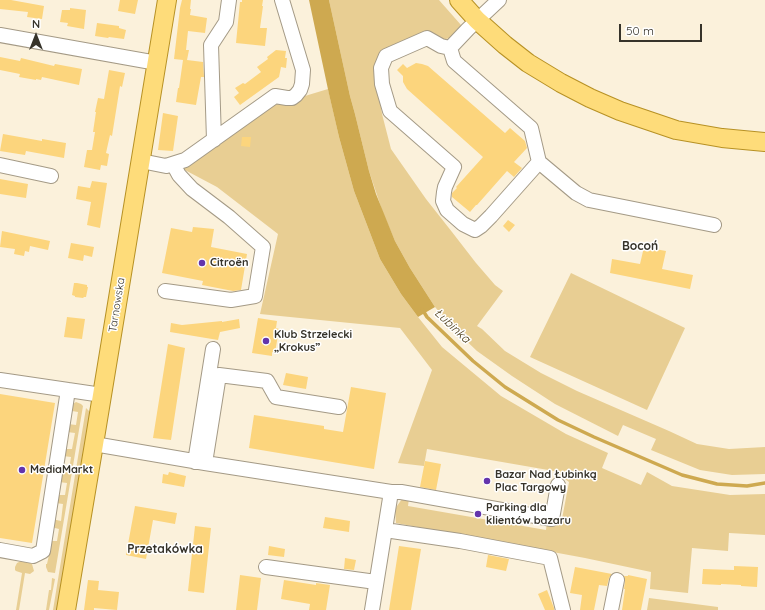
<!DOCTYPE html>
<html>
<head>
<meta charset="utf-8">
<style>
	body { margin:0 }
	#map { position:relative; width:765px; height:610px; overflow:hidden; background:#fbf1db; font-family:Quicksand,sans-serif }
	canvas { display:block }
	.north { position:absolute; left:16px; top:16px; width:40px; height:40px; -webkit-text-stroke:3px #fff; paint-order:stroke; rotate:0deg; font-size:11px; font-weight:700; line-height:16px; text-align:center; color:#36332a }
	.north::after { content:''; display:block; margin:auto; width:14px; height:18px; background:#36332a; clip-path:polygon(50% 0,100% 100%,50% 72%,0 100%) }
	.scale { position:absolute; left:619px; top:24px; width:83px; height:18px; box-sizing:border-box; border:2px solid #36332a; border-top:0; padding-left:5px; font-size:12px; line-height:14px; white-space:nowrap; color:#36332a; -webkit-text-stroke:3px #fff; paint-order:stroke }
</style>
</head>
<body>
<div id="map">
<canvas width="765" height="610"></canvas>
<div class="north">N</div>
<div class="scale">50 m</div>
</div>
<script>
const context = document.querySelector('canvas').getContext('2d');
context.lineJoin = 'round';
function fill(path, color) {
  context.fillStyle = color;
  context.fill(path, 'evenodd');
}
function shape(rows) {
  const path = new Path2D();
  for (const r of rows) {
    path.moveTo(r[0], r[1]);
    for (let i = 2; i < r.length; i += 2) path.lineTo(r[i], r[i + 1]);
  }
  return path;
}
function stroke(path, color, width, dash) {
  context.strokeStyle = color;
  context.lineWidth = width;
  context.lineCap = dash ? 'butt' : 'round';
  context.setLineDash(dash || []);
  context.stroke(path);
}
function label(font, color, halo, rows, align = 'center') {
  context.font = font + ' Quicksand,sans-serif';
  context.lineWidth = 3;
  context.setLineDash([]);
  context.textBaseline = 'middle';
  context.strokeStyle = halo;
  context.fillStyle = color;
  for (const [text, x, y, turn = 0] of rows) {
    context.save();
    context.translate(x, y);
    context.rotate((+turn || 0) * Math.PI / 180);
    context.textAlign = isNaN(turn) ? turn : align;
    if (halo) context.strokeText(text, 0, 0);
    context.fillText(text, 0, 0);
    context.restore();
  }
}
fill(shape([
	[329,0,439,0,461,25,458,33,453,37,446,39,439,39,375,65,382,114,391,149,426,199,452,232,476,263,495,285,503,291,477,326,482,329,505,351,541,373,577,391,669,431,697,444,729,449,765,447,765,474,732,475,700,470,651,450,656,439,623,425,618,436,555,404,512,376,477,351,457,332,435,307,410,268,395,241,383,213,369,171,355,114,350,96],
	[328,89,339,137,354,191,380,259,401,294,418,317,442,347,501,396,566,434,608,453,602,468,641,485,647,472,672,486,730,495,765,494,765,535,729,533,728,551,692,548,688,593,650,589,651,572,585,558,396,523,395,510,397,506,402,499,409,498,408,506,546,530,547,522,561,524,569,482,554,471,427,449,424,466,398,463,432,370,400,328,260,314,278,234,217,187,183,169,211,147,272,106],
	[571,273,685,328,647,410,530,357],
	[76,402,81,404,83,406,55,573,48,572,46,567,46,564,47,564,52,541,57,541,59,529,51,527,52,519,61,521,63,504,56,503,56,495,65,495,67,483,59,482,61,469,69,470,71,457,63,456,64,449,72,449,75,433,67,432,68,424,76,425,78,412,72,411,73,404],
	[86,408,90,412,83,461,62,584,57,610,53,610],
	[21,561,27,561,32,564,34,571,30,574,25,573,19,610,16,610,22,573,16,571,15,570,15,567,17,563],
	[52,578,55,579,49,610,46,610,49,590,51,590],
	[649,598,718,607,718,610,647,610]
]), '#e8ce93');
fill(shape([
	[309,0,329,0,350,96,355,114,369,171,376,194,395,241,410,268,435,307,418,317,401,294,380,259,354,191,339,137,329,94]
]), '#cea950');
stroke(shape([
	[422,309,427,317,473,361,505,387,558,420,594,437,682,475,717,484,747,486,765,483]
]), '#cea950', 3.5);
fill(shape([
	[0,0,11,0,44,6,42,19,27,17,28,12,0,9],
	[120,0,138,0,135,14,118,11],
	[182,0,191,0,190,9,191,9,190,15,207,18,205,33,188,31,186,50,189,50,187,60,203,62,204,77,201,77,196,105,176,102,178,88,179,88,183,60,174,59,180,8],
	[242,0,263,0,262,6,263,6,260,28,267,28,265,46,236,43,240,2,242,2],
	[70,8,86,10,84,29,67,26,68,23,60,22,62,10,70,10],
	[97,23,119,26,119,28,126,30,124,39,109,37,108,38,95,36],
	[276,50,286,51,285,58,287,58,286,68,281,67,279,77,240,105,234,97,239,93,235,88,243,83,245,84,261,72,257,67,268,59,267,57],
	[0,57,20,61,21,58,54,66,55,64,82,69,79,85,42,77,41,80,36,79,36,80,19,77,20,74,0,70],
	[416,63,422,64,428,66,505,133,510,128,525,141,527,148,514,162,522,168,514,177,507,171,477,205,476,205,470,212,452,197,452,193,457,188,456,187,483,157,407,89,403,82,403,76,397,70,403,64,407,68],
	[109,70,125,73,122,87,120,86,112,136,110,135,106,153,109,154,107,166,101,165,100,170,84,167,87,150,92,150,95,132,93,132,96,112,95,112,98,98,104,99],
	[163,113,178,116,173,151,158,150],
	[3,134,42,141,42,139,66,143,64,158,26,151,25,155,0,151],
	[242,137,251,137,250,147,241,146],
	[0,179,28,184,26,198,0,194],
	[92,181,107,183,100,228,87,225,91,202,76,199,78,186,90,188],
	[508,220,515,225,509,232,503,226],
	[193,227,214,229,211,247,247,254,241,290,233,291,202,285,203,281,162,273,171,228,192,232],
	[2,231,50,241,48,250,30,246,29,252,25,251,24,256,14,254,15,249,0,247],
	[71,243,94,247,92,257,84,255,83,261,68,258],
	[644,247,666,251,662,269,693,275,690,289,610,273,612,259,640,264],
	[74,283,77,283,87,285,87,287,88,287,86,297,84,297,83,298,75,297,75,296,72,295],
	[67,317,85,319,82,339,64,337],
	[258,318,277,321,276,328,279,329,275,353,272,352,272,356,252,353],
	[239,319,240,328,220,332,218,340,170,332,171,323,182,325,222,321,222,322],
	[168,344,185,348,171,440,153,438],
	[286,373,308,377,306,389,283,385],
	[351,387,386,393,374,469,249,448,254,415,324,426,324,429,343,432],
	[0,394,55,403,32,543,0,538],
	[425,461,441,464,436,490,420,487],
	[169,472,186,476,184,487,162,483,163,474,168,475],
	[135,506,177,513,175,524,153,520,146,559,126,555],
	[325,517,350,521,349,532,323,528],
	[195,526,211,528,204,593,188,591],
	[269,546,285,549,284,557,268,555],
	[399,546,421,549,411,610,389,610],
	[488,555,509,559,506,571,486,567],
	[345,558,356,560,354,570,344,569],
	[734,566,758,567,757,587,741,586,741,585,721,584,721,585,702,584,703,569,734,570],
	[575,567,612,574,609,578,607,586,599,585,594,610,580,610,582,595,570,593],
	[240,575,261,578,257,610,236,610],
	[628,575,647,579,641,610,622,610,625,589,624,589,625,581,624,576,628,576],
	[88,580,99,581,98,590,119,592,117,610,94,608,94,610,84,610],
	[284,580,316,585,316,583,330,585,326,610,309,610,310,604,281,599],
	[547,590,554,608,554,610,545,610,538,594]
]), '#fcd57d');
const minor = shape([
	[499,0,468,29,450,48,454,61,531,128,539,162,576,193,589,200,714,225],
	[0,35,157,63],
	[450,48,441,46,427,38,386,56,381,68,382,84,390,111,454,167,445,187,444,192,443,201,447,210,463,224,475,230,481,226,491,216,539,162],
	[214,140,211,45,226,22,229,0],
	[141,161,166,166,185,160,275,96,287,98,292,98,296,95,300,90,302,84,303,70,282,0],
	[0,165,51,176],
	[165,291,231,300,255,296,263,247,229,217,192,189,179,175,173,164],
	[0,380,102,395],
	[94,444,205,463,391,492,401,492,552,519,558,485],
	[195,462,213,349],
	[205,463,219,375,267,381,276,397,339,407],
	[385,530,460,541,550,558,563,610],
	[0,550,33,556,43,551,68,390],
	[266,567,376,582],
	[372,610,391,492],
	[611,610,617,580]
]);
const major = shape([
	[459,0,477,20,505,45,528,63,561,83,590,98,620,111,676,130,722,138,765,142],
	[66,610,94,444,167,0]
]);
stroke(minor, '#a49a86', 16);
stroke(major, '#b79124', 20);
stroke(minor, '#fff', 14);
stroke(major, '#fedc7a', 18);
for (const [x, y, r, color] of [
	[202,263,4,"#6334ac"],
	[266,341,4,"#6334ac"],
	[22,470,4,"#6334ac"],
	[487,481,4,"#6334ac"],
	[478,514,4,"#6334ac"]
]) {
  const dot = new Path2D();
  dot.arc(x, y, r, 0, 2 * Math.PI);
  context.fillStyle = color;
  context.fill(dot);
  stroke(dot, '#fff', 1.5);
}
label('bold 11px', '#36332a', '#fff', [
	["Citroën",210,263],
	["Klub Strzelecki",274,335],
	["„Krokus”",274,348],
	["MediaMarkt",30,470],
	["Bazar Nad Łubinką",495,475],
	["Plac Targowy",495,488],
	["Parking dla",486,508],
	["klientów bazaru",486,521]
], 'left');
label('11px', '#36332a', '#fff', [
	["Tarnowska",117,305,-81]
]);
label('bold 12px', '#36332a', '#fff', [
	["Bocoń",640,246],
	["Przetakówka",165,549]
]);
label('italic 12px', '#4a3a15', '#fff', [
	["Łubinka",452,326,43]
]);
</script>
</body>
</html>
